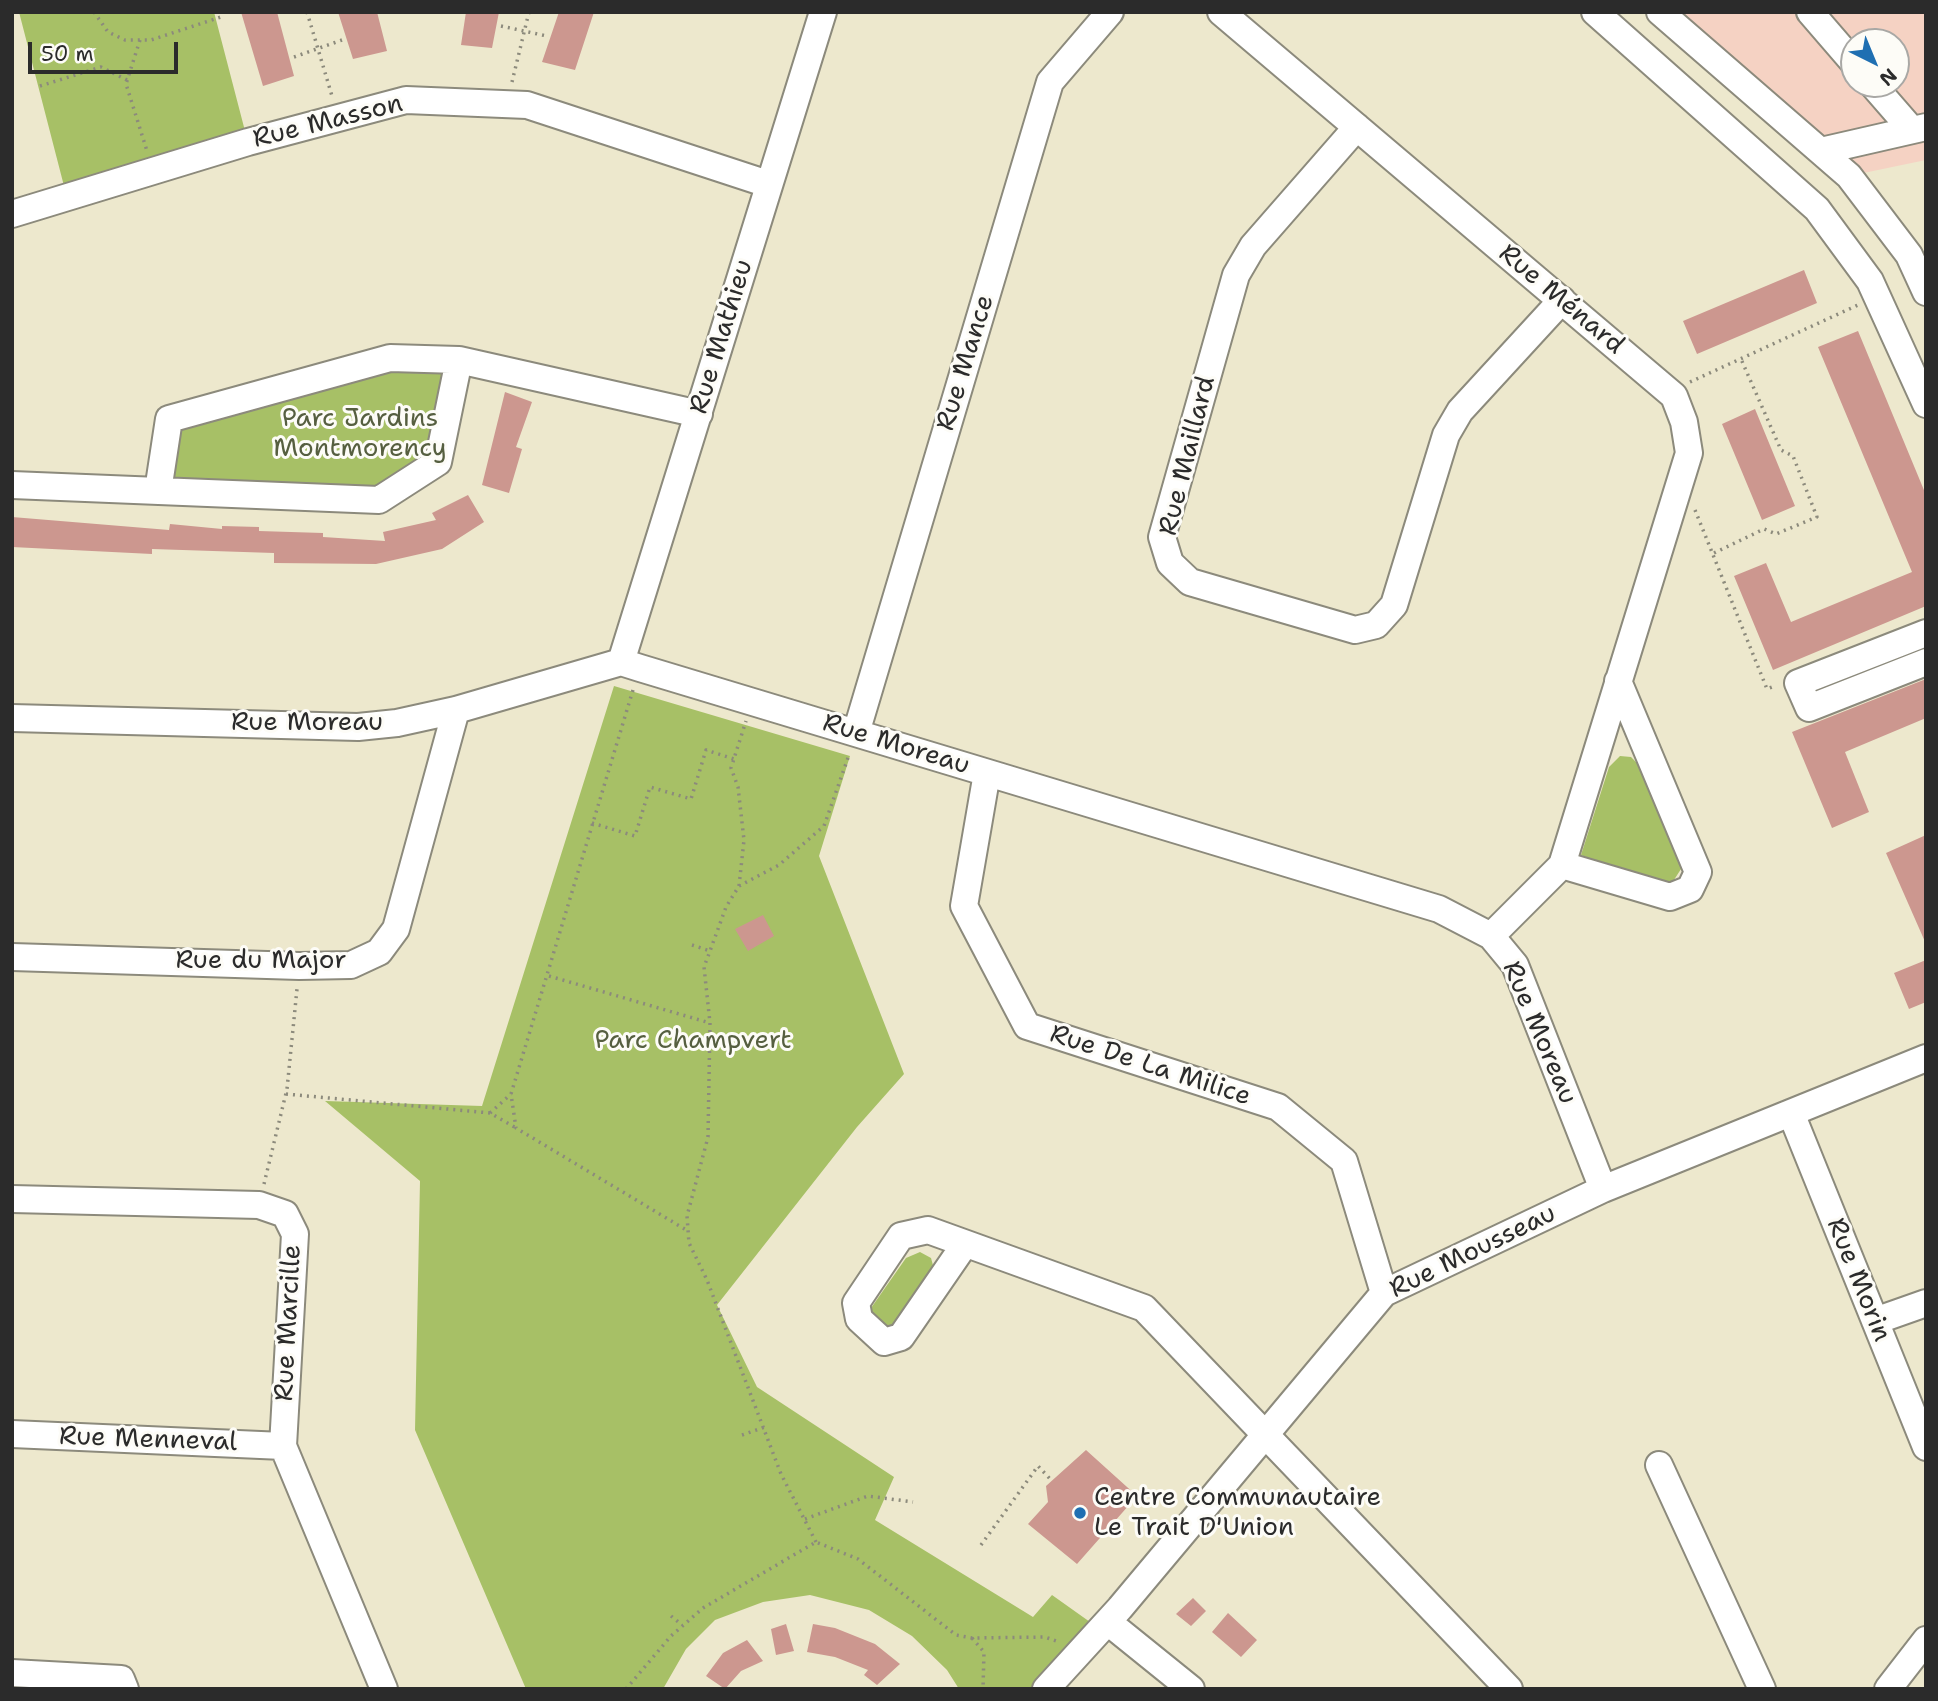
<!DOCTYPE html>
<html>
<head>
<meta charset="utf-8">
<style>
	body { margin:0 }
	#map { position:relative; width:1938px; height:1701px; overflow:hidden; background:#ede8cd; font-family:"Shantell Sans",sans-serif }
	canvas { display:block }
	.frame { position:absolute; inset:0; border:14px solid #2b2b2b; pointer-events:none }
	.north { position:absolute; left:1840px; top:28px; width:70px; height:70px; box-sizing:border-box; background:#fdfcf7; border:2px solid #a9a8a5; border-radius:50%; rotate:137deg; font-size:19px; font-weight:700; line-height:28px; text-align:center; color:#2b2b2b }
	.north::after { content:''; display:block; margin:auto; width:24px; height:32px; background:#1f6fb2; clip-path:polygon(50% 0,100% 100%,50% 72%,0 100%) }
	.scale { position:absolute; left:28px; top:42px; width:150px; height:32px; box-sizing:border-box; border:4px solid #2b2b2b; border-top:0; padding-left:9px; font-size:21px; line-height:24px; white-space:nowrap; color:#2b2b2b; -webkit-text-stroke:5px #fdfcf7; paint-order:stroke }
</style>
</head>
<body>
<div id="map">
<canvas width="1938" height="1701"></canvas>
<div class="frame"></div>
<div class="north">N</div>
<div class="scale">50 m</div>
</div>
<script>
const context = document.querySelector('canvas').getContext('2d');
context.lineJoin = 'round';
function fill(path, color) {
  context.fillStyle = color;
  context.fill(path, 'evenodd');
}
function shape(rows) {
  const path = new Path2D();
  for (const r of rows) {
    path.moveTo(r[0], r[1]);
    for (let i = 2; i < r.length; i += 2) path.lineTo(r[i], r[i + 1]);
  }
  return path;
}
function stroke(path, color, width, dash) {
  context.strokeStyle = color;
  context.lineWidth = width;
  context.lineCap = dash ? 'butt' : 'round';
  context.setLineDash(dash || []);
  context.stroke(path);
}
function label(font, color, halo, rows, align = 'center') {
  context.font = font + ' "Shantell Sans",sans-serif';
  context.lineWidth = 6;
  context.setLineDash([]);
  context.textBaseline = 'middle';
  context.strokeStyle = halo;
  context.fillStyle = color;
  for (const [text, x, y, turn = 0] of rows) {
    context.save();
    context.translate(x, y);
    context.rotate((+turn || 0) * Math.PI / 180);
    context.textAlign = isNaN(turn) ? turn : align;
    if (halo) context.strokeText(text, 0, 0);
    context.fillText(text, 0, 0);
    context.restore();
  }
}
fill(shape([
	[1660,12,1926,12,1926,160,1849,176],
	[1854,42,1896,42,1896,84,1854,84]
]), '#f5d2c3');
fill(shape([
	[19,12,214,12,245,131,64,186],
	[459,360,438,462,379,500,158,491,169,419,282,387],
	[614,686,850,756,819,856,904,1074,857,1127,717,1305,757,1387,894,1477,875,1520,1033,1617,1052,1595,1090,1622,1038,1689,959,1689,947,1670,912,1636,869,1610,810,1595,763,1602,715,1620,686,1649,663,1689,526,1689,415,1430,420,1181,325,1101,482,1106],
	[1620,756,1631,757,1638,764,1681,860,1681,869,1672,883,1658,887,1581,855,1609,767],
	[920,1252,931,1258,934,1269,899,1322,889,1329,870,1312,871,1308,906,1258]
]), '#a7c066');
fill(shape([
	[241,12,277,12,294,76,263,86],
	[338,12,377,12,387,51,353,59],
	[466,12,499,12,492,48,461,45],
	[559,12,594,12,575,70,542,62],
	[1804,270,1817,303,1697,354,1683,321],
	[1858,331,1926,495,1926,606,1773,670,1734,576,1766,563,1791,622,1912,572,1818,347],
	[505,392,532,402,516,447,522,449,509,493,482,485],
	[1755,409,1795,506,1762,520,1722,424],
	[468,495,484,522,442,549,376,564,274,563,274,553,152,549,152,554,12,547,12,517,169,530,170,524,222,529,222,526,259,527,259,531,323,533,323,537,385,541,383,532,436,520,432,513],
	[1926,679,1926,718,1845,752,1869,812,1832,828,1792,732],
	[1926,835,1926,944,1886,853],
	[763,915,774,936,748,951,735,929],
	[1926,960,1926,1002,1909,1009,1894,973],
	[1086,1450,1137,1496,1077,1564,1028,1524,1048,1502,1046,1486],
	[1193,1598,1206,1611,1191,1626,1176,1614],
	[1228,1613,1257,1640,1241,1657,1212,1632],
	[786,1624,794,1651,776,1655,771,1629],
	[813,1624,835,1628,875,1644,900,1664,877,1685,864,1675,868,1670,835,1657,807,1652],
	[747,1640,763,1661,741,1671,725,1689,706,1676,723,1653]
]), '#cc978f');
const minor = shape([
	[1221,12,1674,396,1684,422,1689,453,1562,865,1491,936],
	[1595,12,1817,209,1870,281,1926,404],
	[1660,12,1849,176,1909,255,1926,292],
	[1810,12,1854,63],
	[1872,84,1912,130],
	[1357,127,1253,246,1236,275,1162,537,1170,563,1190,582,1355,630,1376,625,1394,605,1446,435,1460,411,1562,300],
	[1821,151,1926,127],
	[12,214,248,142,406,100,527,105,768,184],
	[12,485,379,500,438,462,459,360],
	[158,491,169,419,390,358,459,360,699,414],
	[1926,633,1798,683,1809,708,1926,662],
	[621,662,823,12],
	[12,718,358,727,397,723,456,710,621,662,640,668,1439,909,1491,936,1515,965,1603,1189],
	[856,733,1050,82,1110,12],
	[987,773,964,906,1027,1026,1278,1107,1344,1161,1384,1293],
	[1562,865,1670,897,1690,889,1698,872,1618,681],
	[12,957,299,966,351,965,379,952,396,929,456,710],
	[1791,1113,1926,1447],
	[12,1199,259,1205,285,1214,295,1234,283,1446,384,1689],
	[965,1244,901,1337,884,1342,859,1319,856,1303,901,1236,928,1230,1144,1308,1509,1689],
	[1875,1321,1926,1303],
	[12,1434,283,1446],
	[1659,1465,1762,1689],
	[1108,1622,1191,1689],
	[12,1673,121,1679,125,1689],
	[1046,1689,1120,1608,1384,1293,1603,1189,1926,1058],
	[1888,1689,1926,1640]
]);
stroke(minor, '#8c8a7c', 30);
stroke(shape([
	[94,12,108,32,125,40,151,40,224,16],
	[307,12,332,96],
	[501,26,547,36],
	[140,40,126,84,147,151],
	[294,57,342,40],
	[512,82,529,12],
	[40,86,101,67,127,80],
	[1690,382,1858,305],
	[1695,510,1767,689,1775,686],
	[1714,553,1764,529,1776,534,1817,517,1793,456,1781,450,1741,359],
	[633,690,511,1094,516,1128,688,1231],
	[592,823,635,836,650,787,691,799,706,750,734,759],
	[739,886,744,840,738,787,731,768,746,721],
	[692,945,710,951],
	[549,976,710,1023],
	[286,1094,490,1113,516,1128],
	[490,1113,511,1094],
	[264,1184,287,1089,297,989],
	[742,1435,765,1427],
	[805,1519,868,1496,913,1502],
	[816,1542,781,1474,707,1280,689,1243,687,1216,708,1137,710,1023,704,967,710,951,726,907,739,886,779,865,824,826,849,755],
	[981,1545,1038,1466,1052,1481],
	[671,1616,682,1625],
	[972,1638,984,1652,983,1689],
	[626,1689,671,1636,703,1608,816,1542,858,1559,956,1635,972,1638,1045,1637,1059,1642]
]), '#8c8a7c', 3.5, [2, 5]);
stroke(minor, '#fff', 26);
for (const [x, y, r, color] of [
	[1080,1513,7,"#1f6fb2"]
]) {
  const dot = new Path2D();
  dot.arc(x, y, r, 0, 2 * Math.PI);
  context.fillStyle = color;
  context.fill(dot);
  stroke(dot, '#fdfcf7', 2.5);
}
label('26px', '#2b2b2b', '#fdfcf7', [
	["Rue Masson",328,122,-14],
	["Rue Ménard",1561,300,40],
	["Rue Mathieu",722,337,-73],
	["Rue Mance",966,363,-73],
	["Rue Maillard",1188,456,-76],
	["Rue Moreau",307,723],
	["Rue Moreau",896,745,17],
	["Rue du Major",261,961],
	["Rue Moreau",1539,1033,67],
	["Rue De La Milice",1150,1066,18],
	["Rue Mousseau",1473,1252,-26],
	["Rue Morin",1858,1280,68],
	["Rue Marcille",289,1323,-87],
	["Rue Menneval",148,1440,2]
]);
label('26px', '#565f40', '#fdfcf7', [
	["Parc Jardins",360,419],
	["Montmorency",360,449],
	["Parc Champvert",693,1041]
]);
label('26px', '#2b2b2b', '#fdfcf7', [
	["Centre Communautaire",1094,1498],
	["Le Trait D'Union",1094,1528]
], 'left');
</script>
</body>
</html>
